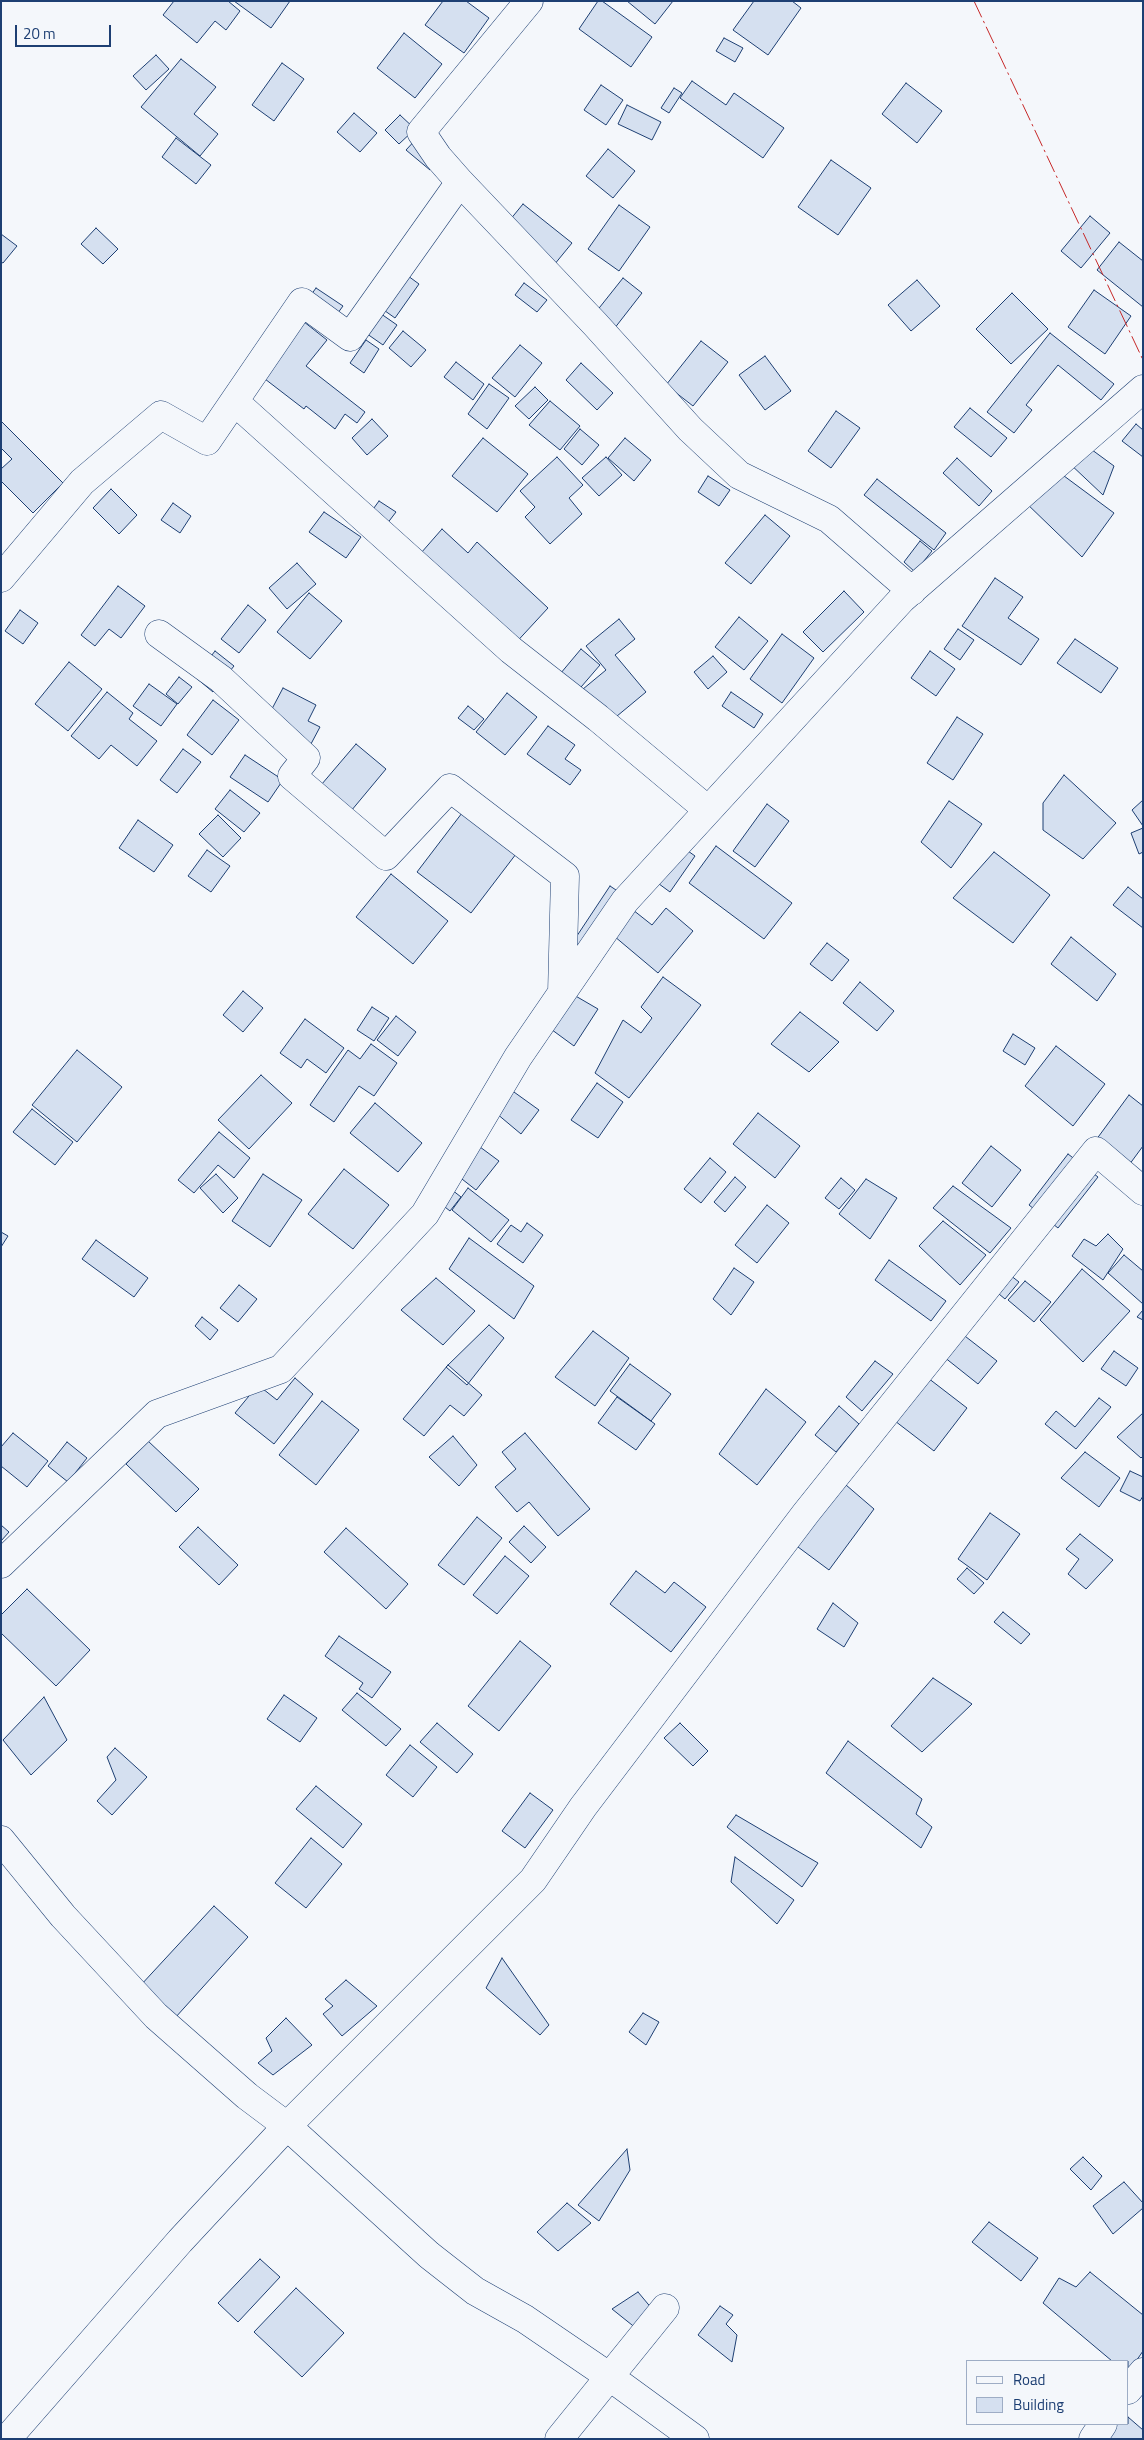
<!DOCTYPE html>
<html>
<head>
<meta charset="utf-8">
<style>
	body { margin:0 }
	#map { position:relative; width:1144px; height:2440px; overflow:hidden; background:#f4f7fb; font-family:"Titillium Web",sans-serif }
	canvas { display:block }
	.frame { position:absolute; inset:0; border:2px solid #1d3f73; pointer-events:none }
	.legend { position:absolute; left:966px; top:2360px; width:162px; height:65px; box-sizing:border-box; background:#f4f7fb; border:1px solid #9eadc5; margin:0; padding:6px 9px; list-style:none; font-size:15px; color:#1d3f73 }
	.legend li { display:flex; align-items:center; gap:10px; height:25px }
	.legend b { width:25px; border:1px solid #9eadc5 }
	.scale { position:absolute; left:15px; top:25px; width:96px; height:22px; box-sizing:border-box; border:2px solid #1d3f73; border-top:0; padding-left:6px; font-size:15px; line-height:18px; white-space:nowrap; color:#1d3f73; -webkit-text-stroke:4px #f4f7fb; paint-order:stroke }
</style>
</head>
<body>
<div id="map">
<canvas width="1144" height="2440"></canvas>
<div class="frame"></div>
<ul class="legend">
<li><b style="height:6px;background:#f4f7fb"></b>Road</li>
<li><b style="height:14px;background:#d5e0f0"></b>Building</li>
</ul>
<div class="scale">20 m</div>
</div>
<script>
const context = document.querySelector('canvas').getContext('2d');
context.lineJoin = 'round';
function fill(path, color) {
  context.fillStyle = color;
  context.fill(path, 'evenodd');
}
function shape(rows) {
  const path = new Path2D();
  for (const r of rows) {
    path.moveTo(r[0], r[1]);
    for (let i = 2; i < r.length; i += 2) path.lineTo(r[i], r[i + 1]);
  }
  return path;
}
function stroke(path, color, width, dash) {
  context.strokeStyle = color;
  context.lineWidth = width;
  context.lineCap = dash ? 'butt' : 'round';
  context.setLineDash(dash || []);
  context.stroke(path);
}
const building = shape([
	[174,1,228,1,240,11,226,30,215,21,197,43,163,15,174,1],
	[234,1,290,1,271,28,234,1],
	[443,1,466,1,489,18,464,53,425,25,443,1],
	[598,1,602,1,652,37,631,67,579,29,598,1],
	[627,1,673,1,655,24,627,1],
	[754,1,792,1,801,8,768,55,733,30,754,1],
	[404,33,442,64,415,98,377,68,404,33],
	[724,38,743,48,735,62,716,51,724,38],
	[156,55,169,69,146,90,133,76,156,55],
	[181,59,216,87,194,114,218,134,200,156,141,107,181,59],
	[282,63,304,79,274,121,252,105,282,63],
	[692,81,726,105,734,93,784,128,763,158,680,98,692,81],
	[906,83,942,111,917,143,882,114,906,83],
	[601,85,623,100,606,125,584,110,601,85],
	[674,88,682,93,669,113,661,108,674,88],
	[627,105,661,122,652,140,618,124,627,105],
	[354,113,377,133,360,152,337,132,354,113],
	[400,115,415,129,399,144,385,130,400,115],
	[419,136,442,155,430,170,406,150,419,136],
	[176,138,211,165,196,184,162,157,176,138],
	[608,149,635,171,613,198,586,176,608,149],
	[831,160,871,188,838,235,798,207,831,160],
	[523,204,572,243,545,276,496,237,523,204],
	[619,205,650,227,619,271,588,249,619,205],
	[1090,216,1110,233,1081,268,1061,251,1090,216],
	[96,228,118,249,103,264,81,244,96,228],
	[1,234,17,246,3,263,1,262,1,234],
	[1119,242,1143,261,1143,307,1097,270,1119,242],
	[389,262,419,284,395,318,364,296,389,262],
	[623,278,642,293,607,338,588,322,623,278],
	[917,280,940,306,911,331,888,305,917,280],
	[524,283,547,300,537,312,515,295,524,283],
	[316,288,343,306,329,325,303,306,316,288],
	[1094,290,1131,316,1105,354,1068,327,1094,290],
	[1012,293,1048,329,1011,364,976,329,1012,293],
	[364,302,397,325,383,345,350,322,364,302],
	[294,314,327,340,306,366,365,412,357,423,345,414,335,429,306,406,304,409,252,369,294,314],
	[403,331,426,350,411,367,389,348,403,331],
	[1050,333,1114,384,1101,400,1058,365,1026,405,1032,410,1014,433,987,412,1050,333],
	[366,340,379,349,364,373,350,363,366,340],
	[701,341,728,362,693,406,666,385,701,341],
	[520,345,542,363,515,397,492,378,520,345],
	[765,356,791,391,765,410,739,375,765,356],
	[456,362,484,384,473,400,444,377,456,362],
	[581,363,613,393,597,410,566,380,581,363],
	[489,384,509,398,487,429,468,414,489,384],
	[535,387,548,400,529,419,515,406,535,387],
	[550,401,580,426,560,450,529,425,550,401],
	[970,408,1007,438,991,457,954,427,970,408],
	[836,411,860,428,831,468,808,451,836,411],
	[372,419,388,436,367,455,352,438,372,419],
	[1,421,63,483,33,513,1,481,1,469,12,459,1,448,1,421],
	[1136,424,1143,430,1143,457,1122,441,1136,424],
	[580,429,599,445,582,465,564,449,580,429],
	[483,438,528,474,497,512,452,476,483,438],
	[625,438,651,460,634,481,608,458,625,438],
	[1084,444,1114,466,1103,495,1068,462,1084,444],
	[557,457,583,485,569,498,582,514,550,544,525,517,535,507,520,491,557,457],
	[606,457,622,475,599,496,582,478,606,457],
	[957,458,992,491,979,506,943,473,957,458],
	[1056,470,1114,513,1082,557,1023,500,1056,470],
	[708,476,730,490,719,506,698,492,708,476],
	[877,479,946,533,934,550,864,495,877,479],
	[111,489,137,515,119,534,93,508,111,489],
	[379,501,396,512,374,541,358,530,379,501],
	[173,503,191,516,180,533,161,520,173,503],
	[324,512,361,537,346,558,309,532,324,512],
	[765,515,790,536,751,584,725,563,765,515],
	[442,529,468,553,477,542,548,608,511,648,421,553,442,529],
	[920,541,932,551,915,572,904,562,920,541],
	[297,563,316,584,287,609,269,588,297,563],
	[995,578,1023,597,1008,618,1039,639,1021,665,962,626,995,578],
	[118,586,145,606,121,638,109,629,95,646,81,635,118,586],
	[844,591,864,612,823,652,803,632,844,591],
	[309,593,342,621,310,659,277,632,309,593],
	[248,605,266,620,239,653,221,639,248,605],
	[20,610,38,623,23,644,5,631,20,610],
	[739,617,768,641,744,670,715,647,739,617],
	[619,619,635,639,615,655,646,692,605,726,577,694,606,670,586,646,619,619],
	[958,629,974,640,960,660,944,649,958,629],
	[782,634,814,658,782,703,750,679,782,634],
	[1075,639,1118,668,1101,693,1057,663,1075,639],
	[581,649,600,665,569,701,550,686,581,649],
	[215,651,234,666,213,692,195,677,215,651],
	[930,651,955,669,936,696,911,678,930,651],
	[713,656,727,672,708,689,694,672,713,656],
	[69,662,102,689,68,731,35,704,69,662],
	[179,677,192,687,178,704,166,694,179,677],
	[149,684,177,704,161,726,133,706,149,684],
	[283,688,316,705,308,721,320,727,304,757,264,724,283,688],
	[107,692,133,713,129,719,157,741,137,766,111,745,99,759,71,736,107,692],
	[731,692,763,714,754,728,722,706,731,692],
	[507,693,537,717,505,755,476,732,507,693],
	[213,700,239,720,212,755,187,735,213,700],
	[468,706,484,719,474,730,458,718,468,706],
	[957,717,983,734,953,780,927,763,957,717],
	[548,726,575,745,565,759,581,770,570,785,527,754,548,726],
	[356,744,386,769,351,811,310,798,356,744],
	[183,749,201,762,177,793,160,780,183,749],
	[245,755,283,780,268,802,230,777,245,755],
	[1064,775,1116,823,1083,859,1043,830,1043,803,1064,775],
	[230,790,260,813,244,832,215,809,230,790],
	[1143,800,1143,826,1132,810,1143,800],
	[949,801,982,824,951,868,921,842,949,801],
	[767,804,789,821,755,867,733,851,767,804],
	[462,813,516,854,471,913,417,872,462,813],
	[218,815,241,838,223,857,199,834,218,815],
	[138,820,173,845,154,872,119,848,138,820],
	[1143,828,1143,852,1139,854,1131,833,1143,828],
	[681,846,695,856,670,892,655,881,681,846],
	[716,846,792,903,764,939,689,883,716,846],
	[207,850,230,866,211,892,188,876,207,850],
	[994,852,1050,895,1013,943,953,898,994,852],
	[391,874,448,921,413,964,356,917,391,874],
	[610,886,628,898,553,972,610,886],
	[1128,887,1143,899,1143,928,1113,905,1128,887],
	[628,906,652,925,666,908,693,931,658,973,608,931,628,906],
	[1071,937,1116,974,1097,1001,1051,964,1071,937],
	[827,943,849,960,832,981,810,964,827,943],
	[663,977,701,1005,629,1098,595,1073,623,1020,641,1033,652,1018,641,1007,663,977],
	[860,982,894,1011,877,1031,843,1003,860,982],
	[243,991,263,1008,243,1032,223,1015,243,991],
	[567,991,598,1009,574,1046,544,1024,567,991],
	[372,1007,389,1018,374,1041,357,1030,372,1007],
	[800,1012,839,1042,809,1072,771,1044,800,1012],
	[396,1016,416,1032,398,1056,377,1040,396,1016],
	[305,1019,344,1048,326,1073,307,1059,301,1068,280,1053,305,1019],
	[1013,1034,1035,1048,1025,1065,1003,1051,1013,1034],
	[371,1044,397,1063,374,1096,359,1086,334,1122,310,1105,348,1050,360,1059,371,1044],
	[1056,1046,1105,1084,1073,1126,1025,1086,1056,1046],
	[77,1050,122,1087,77,1142,32,1105,77,1050],
	[261,1075,292,1103,249,1149,218,1120,261,1075],
	[597,1083,623,1102,598,1138,571,1120,597,1083],
	[507,1087,539,1110,521,1134,490,1108,507,1087],
	[1129,1095,1143,1106,1143,1146,1118,1180,1085,1155,1129,1095],
	[375,1103,422,1143,398,1172,350,1133,375,1103],
	[32,1109,73,1142,55,1165,13,1132,32,1109],
	[758,1113,800,1146,775,1178,733,1144,758,1113],
	[219,1132,250,1158,234,1178,218,1165,194,1193,178,1180,219,1132],
	[476,1144,499,1161,476,1190,453,1172,476,1144],
	[991,1146,1021,1170,992,1207,962,1183,991,1146],
	[1068,1154,1098,1177,1058,1228,1029,1205,1068,1154],
	[710,1158,726,1172,701,1203,684,1189,710,1158],
	[344,1169,389,1205,353,1249,308,1214,344,1169],
	[216,1174,238,1198,223,1213,200,1188,216,1174],
	[263,1174,302,1200,270,1247,232,1221,263,1174],
	[735,1177,746,1187,725,1212,714,1202,735,1177],
	[841,1178,855,1190,839,1209,825,1198,841,1178],
	[866,1179,897,1198,870,1239,839,1214,866,1179],
	[447,1186,461,1197,450,1211,436,1200,447,1186],
	[953,1186,1011,1228,990,1253,933,1208,953,1186],
	[468,1188,509,1220,491,1242,452,1210,468,1188],
	[767,1205,789,1223,757,1263,735,1245,767,1205],
	[943,1221,986,1255,960,1285,919,1246,943,1221],
	[527,1223,543,1235,523,1263,497,1244,511,1225,521,1232,527,1223],
	[1,1232,8,1236,1,1247,1,1232],
	[1108,1234,1123,1249,1103,1280,1072,1256,1084,1239,1096,1246,1108,1234],
	[469,1238,534,1286,514,1319,449,1269,469,1238],
	[96,1240,148,1278,134,1297,82,1259,96,1240],
	[1124,1255,1143,1271,1143,1304,1108,1273,1124,1255],
	[889,1260,946,1301,931,1321,875,1280,889,1260],
	[734,1268,754,1282,731,1315,713,1299,734,1268],
	[1001,1268,1019,1282,1005,1299,987,1284,1001,1268],
	[1082,1269,1130,1311,1083,1362,1040,1320,1082,1269],
	[436,1278,475,1311,443,1345,401,1310,436,1278],
	[1025,1281,1051,1302,1034,1322,1008,1300,1025,1281],
	[239,1285,257,1299,238,1322,220,1308,239,1285],
	[1143,1310,1143,1320,1137,1317,1143,1310],
	[202,1317,218,1330,210,1340,195,1326,202,1317],
	[489,1325,504,1338,467,1385,446,1367,489,1325],
	[952,1326,997,1361,978,1384,934,1349,952,1326],
	[593,1331,629,1358,595,1406,555,1377,593,1331],
	[1114,1351,1138,1368,1126,1386,1101,1369,1114,1351],
	[875,1361,893,1374,862,1411,846,1397,875,1361],
	[630,1364,671,1394,651,1421,610,1391,630,1364],
	[448,1365,482,1395,464,1416,450,1405,424,1436,403,1419,448,1365],
	[295,1378,313,1394,274,1444,235,1413,258,1385,277,1400,295,1378],
	[928,1378,967,1408,934,1451,895,1421,928,1378],
	[766,1389,806,1422,757,1485,719,1454,766,1389],
	[617,1397,655,1424,636,1450,598,1423,617,1397],
	[1099,1398,1111,1407,1076,1449,1045,1424,1056,1411,1075,1427,1099,1398],
	[322,1401,359,1430,316,1485,279,1455,322,1401],
	[839,1406,859,1424,836,1452,815,1435,839,1406],
	[1143,1413,1143,1456,1141,1458,1117,1437,1143,1413],
	[13,1433,48,1461,27,1487,1,1466,1,1447,13,1433],
	[525,1433,590,1509,558,1536,529,1502,517,1512,495,1487,516,1469,502,1452,525,1433],
	[453,1436,477,1465,459,1486,429,1457,453,1436],
	[148,1441,199,1489,176,1512,126,1464,148,1441],
	[67,1442,87,1458,68,1482,48,1466,67,1442],
	[1085,1452,1120,1478,1099,1507,1061,1478,1085,1452],
	[1130,1471,1143,1477,1143,1496,1140,1501,1120,1491,1130,1471],
	[846,1485,874,1509,829,1570,794,1544,846,1485],
	[990,1513,1020,1534,987,1580,958,1559,990,1513],
	[477,1517,502,1538,464,1585,438,1565,477,1517],
	[1,1525,9,1532,1,1541,1,1525],
	[524,1526,546,1547,531,1563,509,1542,524,1526],
	[198,1527,238,1565,219,1585,179,1547,198,1527],
	[346,1528,408,1584,386,1609,324,1552,346,1528],
	[1080,1534,1113,1560,1086,1589,1068,1574,1079,1559,1066,1549,1080,1534],
	[505,1556,529,1576,497,1614,473,1595,505,1556],
	[967,1568,984,1583,974,1594,957,1579,967,1568],
	[636,1571,665,1593,674,1582,706,1607,671,1652,610,1604,636,1571],
	[27,1589,90,1650,56,1686,1,1633,1,1615,27,1589],
	[833,1603,858,1623,844,1647,817,1629,833,1603],
	[1003,1612,1030,1634,1021,1644,994,1622,1003,1612],
	[339,1636,391,1672,372,1698,359,1689,363,1683,325,1656,339,1636],
	[520,1641,551,1666,499,1731,468,1706,520,1641],
	[933,1678,972,1704,922,1752,891,1726,933,1678],
	[357,1693,401,1729,386,1746,342,1710,357,1693],
	[284,1695,317,1718,300,1742,267,1719,284,1695],
	[44,1697,67,1740,31,1775,3,1740,44,1697],
	[437,1723,473,1754,457,1773,420,1742,437,1723],
	[680,1723,708,1751,693,1766,664,1738,680,1723],
	[848,1741,922,1799,916,1814,932,1827,921,1848,826,1773,848,1741],
	[410,1745,437,1767,413,1797,386,1775,410,1745],
	[115,1748,147,1777,112,1815,97,1801,116,1780,107,1757,115,1748],
	[316,1786,362,1824,343,1848,296,1809,316,1786],
	[530,1793,553,1810,525,1848,502,1831,530,1793],
	[736,1815,818,1863,802,1887,727,1827,736,1815],
	[311,1838,342,1864,306,1908,275,1883,311,1838],
	[735,1857,794,1900,777,1924,731,1882,735,1857],
	[214,1906,248,1937,175,2018,140,1986,214,1906],
	[502,1958,549,2025,540,2035,486,1988,502,1958],
	[346,1980,377,2006,342,2036,323,2014,333,2006,325,1999,346,1980],
	[643,2013,659,2022,646,2045,629,2032,643,2013],
	[286,2018,312,2045,273,2075,258,2063,272,2051,266,2038,286,2018],
	[627,2149,630,2170,599,2221,578,2205,627,2149],
	[1083,2157,1102,2176,1091,2190,1070,2169,1083,2157],
	[1124,2182,1143,2203,1143,2208,1113,2234,1093,2206,1124,2182],
	[567,2203,591,2223,558,2251,537,2232,567,2203],
	[989,2222,1038,2258,1021,2281,972,2242,989,2222],
	[260,2259,280,2277,238,2322,218,2303,260,2259],
	[1090,2272,1143,2315,1143,2351,1128,2373,1128,2361,1112,2361,1043,2303,1059,2278,1076,2287,1090,2272],
	[296,2288,344,2333,302,2377,254,2332,296,2288],
	[638,2292,653,2310,637,2329,612,2309,638,2292],
	[720,2306,733,2315,726,2324,737,2335,732,2362,698,2335,720,2306],
	[1128,2417,1143,2430,1143,2439,1098,2439,1109,2424,1128,2424,1128,2417]
]);
fill(building, '#d5e0f0');
stroke(building, '#1d3f73', 1);
const minor = shape([
	[460,182,438,157,421,132,529,1],
	[235,402,511,650,598,718,708,810],
	[1,578,82,482,161,415,207,441,302,302,350,337,460,182,595,324,690,429,739,475,829,519,912,591],
	[159,634,221,679,306,758,292,776,386,856,450,788,565,876,562,993],
	[1,1564,157,1414,281,1369,425,1214,518,1057,625,901,902,599,1143,389],
	[1,1840,63,1916,156,2016,247,2096,287,2126,429,2255,475,2291,525,2319,610,2377,695,2439],
	[1128,2390,1143,2372],
	[7,2439,180,2241,287,2126,533,1880,583,1807,806,1513,1096,1151,1143,1191],
	[559,2439,665,2308],
	[1093,2439,1103,2424]
]);
stroke(minor, '#1d3f73', 29);
stroke(minor, '#f4f7fb', 28);
stroke(shape([
	[974,1,1143,360]
]), '#c62828', 1, [18, 4, 2.5, 4]);
</script>
</body>
</html>
